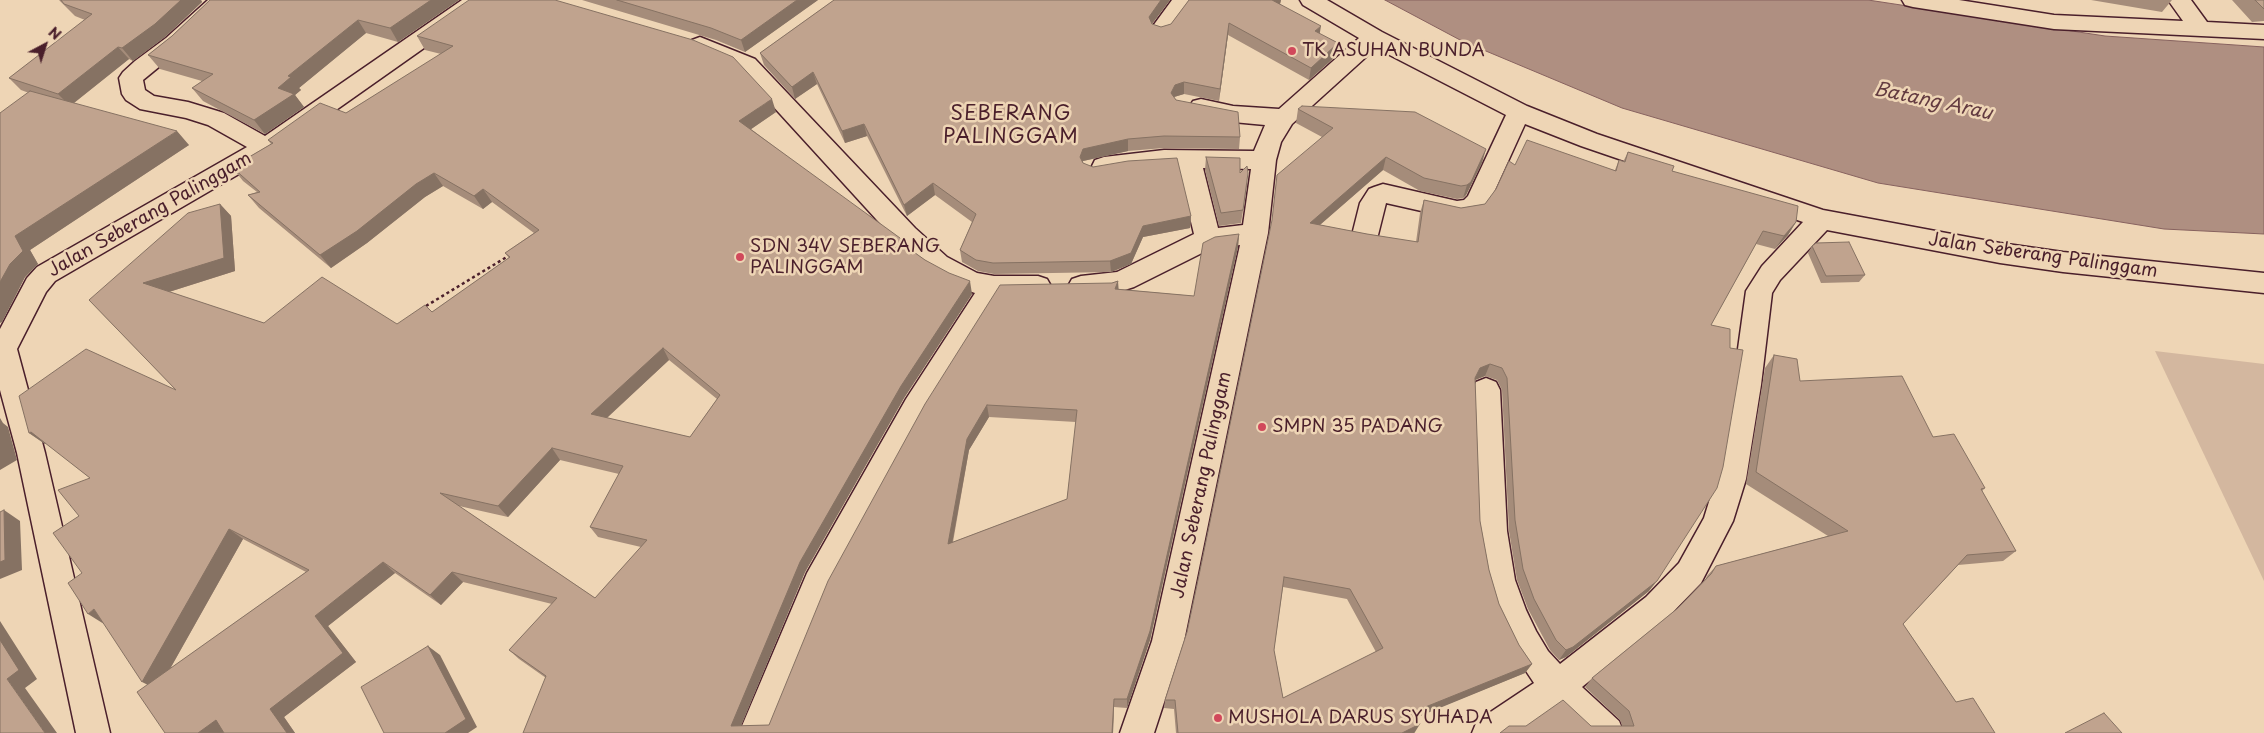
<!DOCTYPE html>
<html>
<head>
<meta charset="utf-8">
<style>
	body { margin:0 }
	#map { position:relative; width:2264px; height:733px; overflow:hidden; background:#eed5b5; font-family:"Playpen Sans",sans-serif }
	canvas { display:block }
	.north { position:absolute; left:20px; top:20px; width:50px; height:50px; -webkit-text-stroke:4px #eed5b5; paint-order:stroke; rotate:40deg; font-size:14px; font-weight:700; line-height:20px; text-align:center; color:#4a1f2b }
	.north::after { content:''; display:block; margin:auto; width:18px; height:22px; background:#4a1f2b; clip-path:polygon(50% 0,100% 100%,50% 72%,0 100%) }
</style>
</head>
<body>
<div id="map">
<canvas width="2264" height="733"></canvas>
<div class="north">N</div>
</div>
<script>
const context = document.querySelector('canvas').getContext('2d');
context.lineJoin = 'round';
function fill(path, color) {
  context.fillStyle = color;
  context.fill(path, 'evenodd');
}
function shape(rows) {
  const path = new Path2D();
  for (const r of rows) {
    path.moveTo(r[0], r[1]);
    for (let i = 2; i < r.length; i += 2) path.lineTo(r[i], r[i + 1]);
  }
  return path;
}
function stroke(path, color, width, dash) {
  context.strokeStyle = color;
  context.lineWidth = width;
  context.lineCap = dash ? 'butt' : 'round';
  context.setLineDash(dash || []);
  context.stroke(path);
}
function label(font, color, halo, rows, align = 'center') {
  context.font = font + ' "Playpen Sans",sans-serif';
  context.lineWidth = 5;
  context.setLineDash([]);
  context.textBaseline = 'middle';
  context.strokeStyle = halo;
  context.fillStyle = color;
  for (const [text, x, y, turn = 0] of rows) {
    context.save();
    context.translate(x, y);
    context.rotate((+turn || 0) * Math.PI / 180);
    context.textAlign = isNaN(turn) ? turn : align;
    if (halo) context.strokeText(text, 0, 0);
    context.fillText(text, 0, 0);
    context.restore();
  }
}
fill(shape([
	[2155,351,2264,364,2264,581]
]), '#d3b79f');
const water = shape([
	[1385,0,1868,0,2105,36,2264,47,2264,234,2164,229,1878,183,1622,108,1462,41,1385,0]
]);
fill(water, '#af8f81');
stroke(water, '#87625f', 1);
const minor = shape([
	[208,0,232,0,182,48,143,80,145,90,154,96,188,102,224,113,265,136,462,0,488,0,485,5,275,153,55,281,46,292,17,349,45,453,110,733,76,733,17,453,0,390,0,329,27,278,37,267,247,147,208,125,186,118,140,109,126,100,122,94,119,78,123,72,135,61,166,38,208,0],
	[1172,0,1195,0,1169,35,1161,37,1153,35,1150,30,1172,0],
	[1300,0,1327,0,1382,32,1527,106,1597,134,1823,210,2000,243,2063,252,2264,273,2264,293,2063,272,2000,263,1827,230,1780,280,1772,293,1761,385,1746,479,1733,521,1701,583,1668,617,1582,687,1619,721,1624,733,1583,733,1556,706,1518,733,1472,733,1477,721,1534,683,1514,653,1495,613,1485,580,1477,531,1472,390,1476,382,1486,378,1496,382,1500,390,1507,531,1515,580,1526,610,1536,631,1548,651,1560,664,1646,597,1679,563,1704,518,1716,479,1733,385,1746,291,1762,266,1803,222,1581,146,1525,124,1490,201,1480,215,1457,219,1386,203,1378,235,1374,242,1365,245,1356,242,1352,235,1360,203,1369,189,1374,187,1383,184,1457,201,1464,200,1468,196,1506,115,1376,48,1292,124,1281,142,1276,160,1268,233,1184,641,1154,733,1120,733,1152,641,1240,245,1212,248,1134,287,1112,294,1081,296,1072,293,1068,286,1072,279,1081,276,1117,272,1194,234,1178,168,1104,175,1095,172,1092,166,1095,160,1104,157,1164,150,1254,151,1265,125,1233,122,1201,115,1193,113,1189,107,1193,101,1201,99,1233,106,1279,109,1359,38,1303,5,1300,0],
	[1203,168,1251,169,1243,225,1218,228,1203,168],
	[1902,0,1959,0,2054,15,2183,21,2168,0,2191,0,2207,22,2264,25,2264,39,2054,29,1913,7,1905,5,1902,0],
	[700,37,755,59,915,228,947,257,977,273,994,276,1038,276,1047,279,1051,286,1047,293,1038,296,1001,296,926,415,831,590,773,733,739,733,807,573,906,399,975,293,963,289,929,271,897,242,739,69,692,50,689,45,692,40,700,37]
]);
stroke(minor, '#4a1f2b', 3);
stroke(shape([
	[426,306,510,255]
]), '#4a1f2b', 2.5, [3, 3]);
fill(minor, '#eed5b5');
fill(shape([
	[59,0,201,0,202,2,165,37,133,61,129,59,74,103,189,145,30,250,38,264,25,277,2,322,29,93,21,90,9,78,85,20,75,16],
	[210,0,459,0,398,42,366,33,299,88,301,90,295,95,304,107,265,134,203,101,192,88,202,81,160,69,148,55,172,36],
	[582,0,818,0,745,52,716,40],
	[834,0,1170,0,1152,24,1161,27,1171,24,1189,0,1281,0,1280,4,1320,34,1338,43,1336,56,1309,80,1228,35,1219,101,1184,94,1174,97,1176,100,1240,137,1239,149,1164,148,1128,151,1083,161,1083,163,1191,216,1190,228,1143,237,1131,264,1111,272,994,274,978,271,962,262,960,250,972,222,935,195,907,216,867,136,845,143,817,84,795,99,764,65,760,53],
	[2091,0,2172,0,2162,12],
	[2232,0,2264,0,2264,21,2252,22],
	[417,36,776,112,751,129,911,250,972,294,904,398,805,572,741,726,769,725,925,404,1112,283,1118,281,1118,289,1194,296,1239,234,1238,247,1150,640,1127,708,1114,707,1113,733,523,733,546,678,519,659,509,650,552,604,463,582,441,605,395,573,328,626,356,662,284,717,295,733,165,733,148,685,82,573,79,516,90,478,46,443,45,444,29,433,176,390,89,300,220,204,231,216,235,271,169,292,264,323,397,324,432,312,509,258,505,253,534,233,492,202,483,209,443,186,425,197,367,243,331,268,259,208,248,195,257,192,243,181,232,167,271,144,268,140,346,113,441,54,425,50],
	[669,360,717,399,690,437,607,418],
	[989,417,1076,422,1067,499,953,542,969,450],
	[560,460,619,474,590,527,598,537,641,547,595,598,459,506,508,517],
	[243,539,306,572,170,669],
	[1298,109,1482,163,1466,195,1463,198,1457,199,1420,191,1383,170,1320,225,1367,234,1416,242,1420,213,1424,200,1461,208,1485,204,1515,165,1615,170,1619,160,1623,162,1628,152,1672,171,1796,222,1788,235,1775,249,1756,244,1711,325,1649,591,1566,657,1559,660,1550,650,1528,609,1517,580,1509,531,1502,390,1497,380,1485,376,1475,380,1480,521,1489,570,1499,604,1519,645,1532,664,1525,673,1416,717,1415,732,1414,733,1176,733,1174,709,1164,708,1165,700,1187,632,1322,137,1296,123],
	[1283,587,1347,599,1376,652,1283,698,1274,650],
	[1206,157,1240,173,1247,186,1241,223,1219,226,1205,170],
	[1812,246,1865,275,1859,282,1821,283,1808,253],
	[1774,355,1800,381,1933,437,1985,488,1982,491,2016,551,2003,561,1958,565,1903,624,1956,702,1995,733,1591,726,1622,726,1620,720,1585,687,1592,678,1678,608,1704,582,1707,576,1716,566,1828,536,1746,484,1765,368]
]), '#a58c7a');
fill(shape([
	[181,0,201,0,202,2,165,37,133,61,122,48],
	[431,0,459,0,398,42,390,28],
	[797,0,818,0,745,52,741,40],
	[1161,0,1170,0,1148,29,1149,17],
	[1272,0,1281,0,1280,4,1270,12],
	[358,20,366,33,299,88,301,90,295,95,304,107,265,134,254,120,278,88,288,76],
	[1229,23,1228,35,1219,101,1220,89],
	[1321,26,1319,38,1315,31],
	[1338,43,1336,56,1309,80,1311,68],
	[118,47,129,59,70,106,58,94],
	[813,72,817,84,795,99,792,87],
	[1184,82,1184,94,1174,97,1170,105,1171,93,1175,85],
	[772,99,776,112,744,134,739,121],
	[864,124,867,136,845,143,842,131],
	[177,131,189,145,30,250,38,264,25,277,2,322,0,323,0,282,15,236],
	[1128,139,1128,151,1083,161,1080,169,1080,157,1083,149],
	[1486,149,1482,163,1466,195,1463,198,1467,185],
	[1386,157,1383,170,1307,236,1310,223],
	[434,173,443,186,425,197,367,243,331,268,320,255,416,184],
	[933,183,935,195,907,216,904,205],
	[483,189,492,202,483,209,474,196],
	[220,204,231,216,235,271,156,296,143,283],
	[1191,216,1190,228,1143,237,1131,264,1111,272,1110,261,1143,226],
	[1796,222,1788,235,1775,249,1784,236],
	[1239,234,1238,247,1150,640,1127,708,1127,699],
	[970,281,972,294,904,398,805,572,738,733,731,726,800,562,901,386],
	[1118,281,1119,294,1115,289],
	[663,348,669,360,599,425,591,414],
	[1490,364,1485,376,1475,380,1475,378,1480,368],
	[987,405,989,417,969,450,950,555,948,544,967,439],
	[0,418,3,423,8,427,17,460,0,470],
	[31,432,47,443,45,444,29,433],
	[552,448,560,460,508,517,498,506],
	[4,510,20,521,22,570,0,579,0,562],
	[229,529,243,539,158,690,142,682],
	[383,562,395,573,328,626,356,662,284,717,295,733,287,733,270,709,315,616],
	[452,572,463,582,441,605,430,595],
	[1657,581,1649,591,1566,657,1559,660,1566,650],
	[94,609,104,624,88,614],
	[0,621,37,679,25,688,57,733,45,733,7,679,0,640],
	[428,646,440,655,477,727,468,733,445,733],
	[1532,664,1525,673,1408,721,1413,712],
	[1114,699,1113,733,1112,733],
	[216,720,224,733,198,733],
	[1420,724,1415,732,1414,733,1402,733]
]), '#867263');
const building = shape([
	[61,0,181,0,155,24,122,48,118,47,58,94,9,78,92,14,64,4,61,0],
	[210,0,431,0,390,28,358,20,288,76,291,77,278,88,294,94,254,120,192,88,213,74,148,55,172,36,210,0],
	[469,0,555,0,693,40,733,57,772,99,739,121,900,238,911,250,925,260,949,273,970,281,901,386,800,562,731,726,769,725,828,581,925,404,1000,285,1112,283,1118,281,1115,289,1194,296,1203,243,1215,237,1239,234,1150,631,1127,699,1114,699,1112,733,523,733,546,676,509,650,557,598,452,572,430,595,383,562,315,616,343,653,270,709,287,733,224,733,216,720,198,733,165,733,137,692,309,570,229,529,142,682,94,609,88,614,68,583,82,573,53,533,79,516,58,490,90,478,31,432,29,433,19,396,86,349,176,390,89,300,188,213,220,204,224,258,143,283,264,323,322,277,397,324,425,305,432,312,510,257,505,253,539,230,483,189,474,196,434,173,416,184,357,231,320,255,248,195,260,192,232,167,273,143,268,140,320,103,346,113,453,46,417,36,469,0],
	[663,348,720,395,690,437,591,414,663,348],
	[987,405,1077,410,1067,499,948,544,967,439,987,405],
	[552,448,623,466,590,527,647,540,595,598,440,493,498,506,552,448],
	[617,0,797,0,741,40,711,28,617,0],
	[834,0,1161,0,1149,17,1152,24,1161,27,1171,24,1189,0,1272,0,1321,26,1315,31,1338,43,1311,68,1229,23,1220,89,1184,82,1175,85,1171,93,1176,100,1238,112,1240,137,1164,136,1128,139,1083,149,1080,157,1083,163,1093,167,1128,161,1177,158,1191,216,1143,226,1131,253,1110,261,993,263,976,260,960,250,976,214,933,183,904,205,864,124,842,131,813,72,792,87,760,53,834,0],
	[2255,0,2264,0,2264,9,2255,0],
	[30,91,177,131,15,236,23,251,10,264,0,282,0,113,30,91],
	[1302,106,1415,112,1486,149,1471,182,1467,185,1461,186,1424,178,1386,157,1310,223,1367,234,1418,242,1424,200,1461,208,1485,204,1496,189,1509,161,1515,165,1527,140,1616,171,1619,160,1625,162,1628,152,1674,166,1672,171,1798,206,1796,222,1784,236,1763,231,1711,325,1730,329,1730,348,1743,350,1723,467,1717,488,1657,581,1573,647,1566,650,1556,640,1534,599,1523,569,1515,520,1507,378,1502,368,1490,364,1480,368,1475,378,1480,521,1489,570,1499,604,1519,645,1532,664,1413,712,1420,724,1402,733,1178,733,1175,700,1165,700,1187,632,1198,580,1272,220,1277,175,1333,128,1298,109,1302,106],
	[1284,577,1350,589,1383,648,1283,698,1274,650,1284,577],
	[1206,157,1240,158,1240,173,1247,166,1248,173,1243,210,1221,213,1206,157],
	[1849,242,1865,275,1826,276,1812,246,1816,243,1849,242],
	[1774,355,1797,359,1800,381,1902,376,1933,437,1954,434,1985,488,1981,489,2016,551,1967,555,1903,624,1956,702,1973,698,1995,733,1500,733,1509,726,1526,726,1563,700,1591,726,1634,726,1629,711,1592,678,1678,608,1711,574,1716,566,1848,531,1756,472,1774,355],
	[4,510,5,560,0,562,0,512,4,510],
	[0,640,19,670,7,679,45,733,0,733,0,640],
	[428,646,466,719,445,733,384,733,361,687,428,646],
	[2104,713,2122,733,2065,733,2104,713]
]);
fill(building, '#c0a38e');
stroke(building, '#867263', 1);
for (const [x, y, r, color] of [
	[1292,51,5,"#d1495b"],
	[740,257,5,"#d1495b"],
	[1262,427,5,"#d1495b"],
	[1218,718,5,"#d1495b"]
]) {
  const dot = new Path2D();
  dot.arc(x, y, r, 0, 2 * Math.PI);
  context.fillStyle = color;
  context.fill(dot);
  stroke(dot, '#eed5b5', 2);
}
label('18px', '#4a1f2b', '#eed5b5', [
	["TK ASUHAN BUNDA",1302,51],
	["SDN 34V SEBERANG",750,247],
	["PALINGGAM",750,268],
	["SMPN 35 PADANG",1272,427],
	["MUSHOLA DARUS SYUHADA",1228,718]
], 'left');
label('18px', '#4a1f2b', '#eed5b5', [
	["Jalan Seberang Palinggam",150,215,-30],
	["Jalan Seberang Palinggam",2043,256,8],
	["Jalan Seberang Palinggam",1202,485,-78]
]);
label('italic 19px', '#633b40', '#eed5b5', [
	["Batang Arau",1933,102,12]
]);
context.letterSpacing = '1px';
label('20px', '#4a1f2b', '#eed5b5', [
	["SEBERANG",1011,114],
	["PALINGGAM",1011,137]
]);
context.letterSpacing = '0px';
</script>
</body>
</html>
